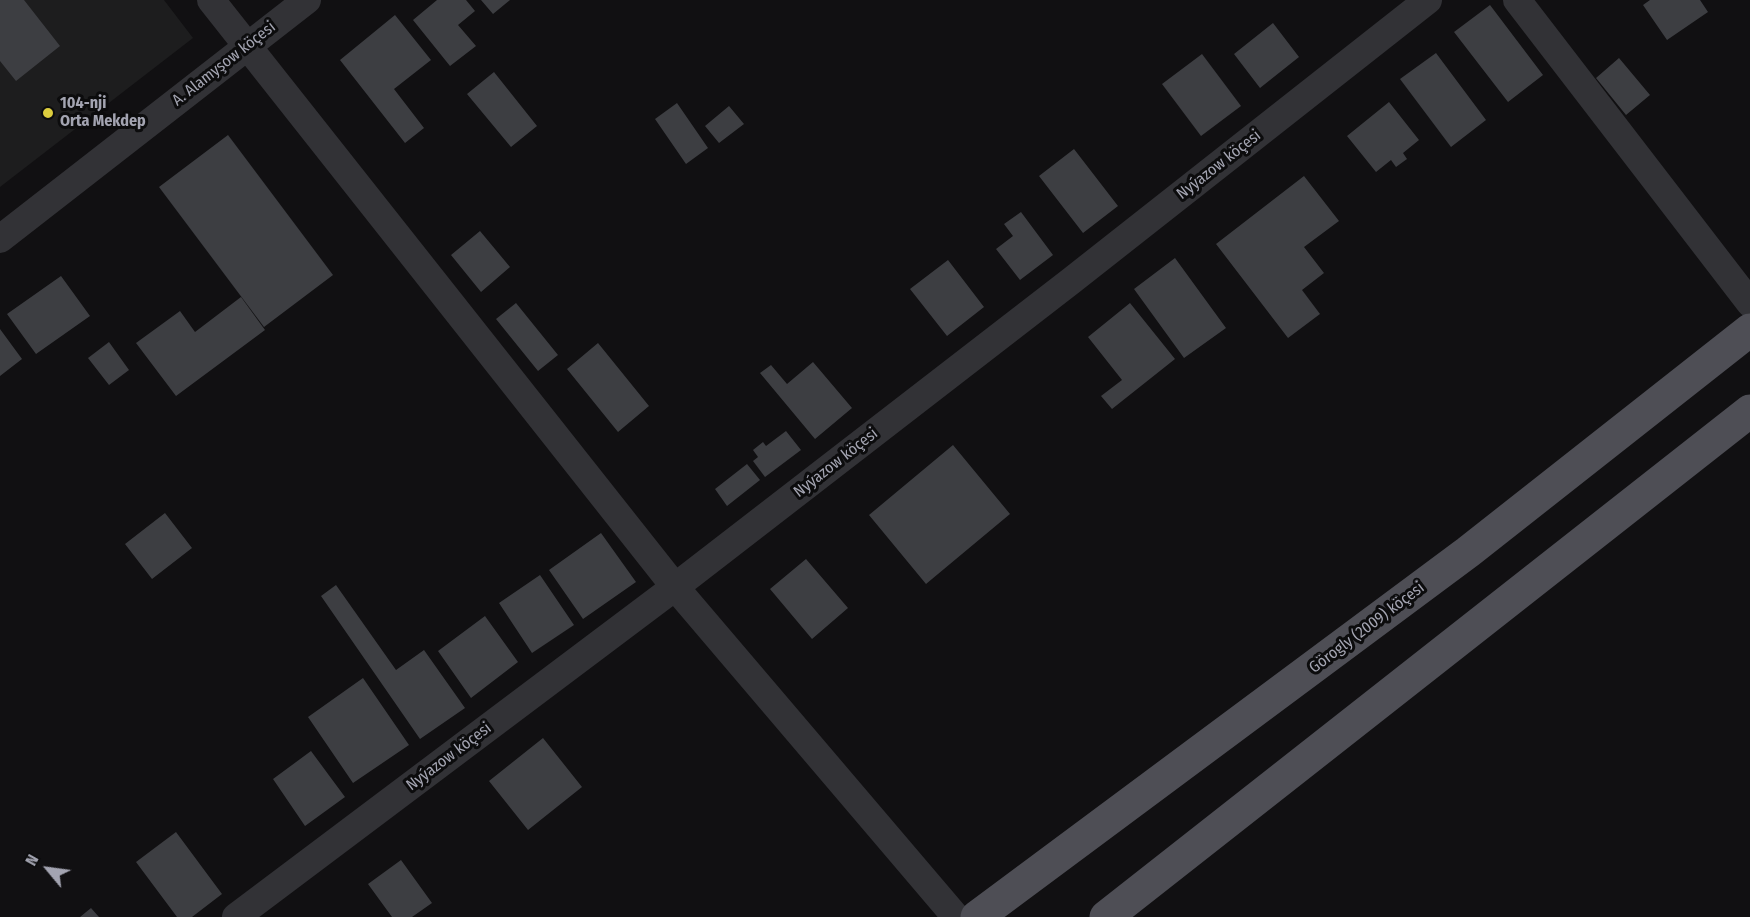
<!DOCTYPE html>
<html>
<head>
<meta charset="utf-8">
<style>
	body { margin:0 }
	#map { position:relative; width:1750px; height:917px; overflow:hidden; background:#111012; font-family:"Fira Sans Condensed",sans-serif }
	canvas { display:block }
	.north { position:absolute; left:18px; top:839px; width:60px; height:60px; -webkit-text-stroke:4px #0c0c0d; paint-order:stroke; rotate:299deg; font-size:16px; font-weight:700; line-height:24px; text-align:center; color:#a3a4b1 }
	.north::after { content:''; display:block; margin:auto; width:21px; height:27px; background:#a3a4b1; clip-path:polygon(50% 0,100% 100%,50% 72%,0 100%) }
</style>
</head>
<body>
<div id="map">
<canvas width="1750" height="917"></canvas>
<div class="north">N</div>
</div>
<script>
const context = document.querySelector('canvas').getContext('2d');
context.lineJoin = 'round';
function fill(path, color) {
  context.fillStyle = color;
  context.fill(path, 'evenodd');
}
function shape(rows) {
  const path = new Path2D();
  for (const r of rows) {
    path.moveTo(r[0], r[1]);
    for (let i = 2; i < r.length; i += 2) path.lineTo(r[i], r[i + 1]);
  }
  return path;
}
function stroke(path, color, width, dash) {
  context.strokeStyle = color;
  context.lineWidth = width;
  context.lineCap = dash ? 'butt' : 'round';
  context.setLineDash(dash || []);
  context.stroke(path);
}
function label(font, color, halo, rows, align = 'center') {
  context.font = font + ' "Fira Sans Condensed",sans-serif';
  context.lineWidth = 6;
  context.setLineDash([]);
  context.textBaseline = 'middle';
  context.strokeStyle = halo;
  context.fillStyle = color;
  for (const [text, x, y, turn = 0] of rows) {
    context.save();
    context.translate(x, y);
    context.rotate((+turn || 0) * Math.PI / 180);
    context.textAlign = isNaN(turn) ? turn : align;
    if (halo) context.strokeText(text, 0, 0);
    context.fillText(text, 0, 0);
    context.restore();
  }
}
fill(shape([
	[0,0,164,0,193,38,0,187]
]), '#1d1d1e');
fill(shape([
	[0,0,24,0,60,46,16,81,0,61],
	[437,0,466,0,475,11,458,25,476,46,450,66,413,20],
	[481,0,510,0,493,14],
	[1650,0,1700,0,1708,12,1667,40,1643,5],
	[1490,5,1543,75,1508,102,1454,32],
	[395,15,431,60,394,89,424,128,405,143,340,60],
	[1273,23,1299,57,1260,88,1234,54],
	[1436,53,1486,120,1451,147,1400,79],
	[1202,54,1241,106,1201,136,1162,84],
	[1619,58,1650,95,1626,115,1596,78],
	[494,72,537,126,511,147,467,94],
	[1389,102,1419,140,1403,153,1407,159,1396,167,1391,160,1376,172,1347,136],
	[677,103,708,148,686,164,655,119],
	[729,106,744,124,719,143,705,126],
	[228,135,333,275,264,327,159,187],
	[1074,149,1118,206,1083,233,1039,176],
	[1304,176,1339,221,1304,247,1324,273,1302,290,1320,314,1288,338,1216,244],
	[1021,212,1053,255,1020,280,996,249,1013,236,1004,224],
	[480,231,510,267,481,292,451,255],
	[1175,258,1226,328,1184,358,1134,289],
	[948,260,984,307,947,336,910,289],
	[61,276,90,316,36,354,7,314],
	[241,297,265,330,176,396,136,343,180,311,195,332],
	[516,303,558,355,538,371,496,319],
	[1130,303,1175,359,1112,409,1101,396,1122,380,1088,337],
	[0,329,22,359,0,376],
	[109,342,129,370,109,385,88,358],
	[598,343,649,406,618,432,567,369],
	[813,362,852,408,815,439,760,373,771,365,787,384],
	[786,431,801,450,765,477,753,461,758,457,753,450,763,442,766,446],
	[953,445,1010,514,926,584,869,515],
	[747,464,760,480,727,506,715,489],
	[165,513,192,548,152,579,125,544],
	[601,533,636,582,583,619,549,570],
	[806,559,848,608,812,639,770,589],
	[540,575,574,625,532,653,499,603],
	[336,585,396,670,424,650,465,708,420,739,321,596],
	[485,616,518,662,471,698,438,651],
	[363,678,409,745,353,783,308,717],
	[543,738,582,787,528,830,489,781],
	[311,751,345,797,305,826,273,779],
	[176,832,222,894,192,917,177,917,136,862],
	[401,860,432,903,412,917,392,917,368,884],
	[91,908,99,917,80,917]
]), '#3d3e42');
stroke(shape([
	[211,0,675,587,956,917],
	[1517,0,1750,303],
	[0,239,307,0],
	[236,917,675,587,1071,281,1428,0]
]), '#323236', 28);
stroke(shape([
	[977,917,1468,552,1750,330],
	[1106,917,1750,411]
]), '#4e4e55', 33);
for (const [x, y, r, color] of [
	[48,113,6,"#dccd3e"]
]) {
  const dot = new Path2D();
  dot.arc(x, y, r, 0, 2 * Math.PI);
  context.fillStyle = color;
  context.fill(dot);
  stroke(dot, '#0c0c0d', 2);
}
label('16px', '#a3a4b1', '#0c0c0d', [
	["A. Alamyşow köçesi",224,64,-38],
	["Nyýazow köçesi",1219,165,-38],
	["Nyýazow köçesi",836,463,-38],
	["Görogly (2009) köçesi",1367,628,-37],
	["Nyýazow köçesi",449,757,-37]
]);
label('bold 16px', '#a3a4b1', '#0c0c0d', [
	["104-nji",60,104],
	["Orta Mekdep",60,122]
], 'left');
</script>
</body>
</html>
